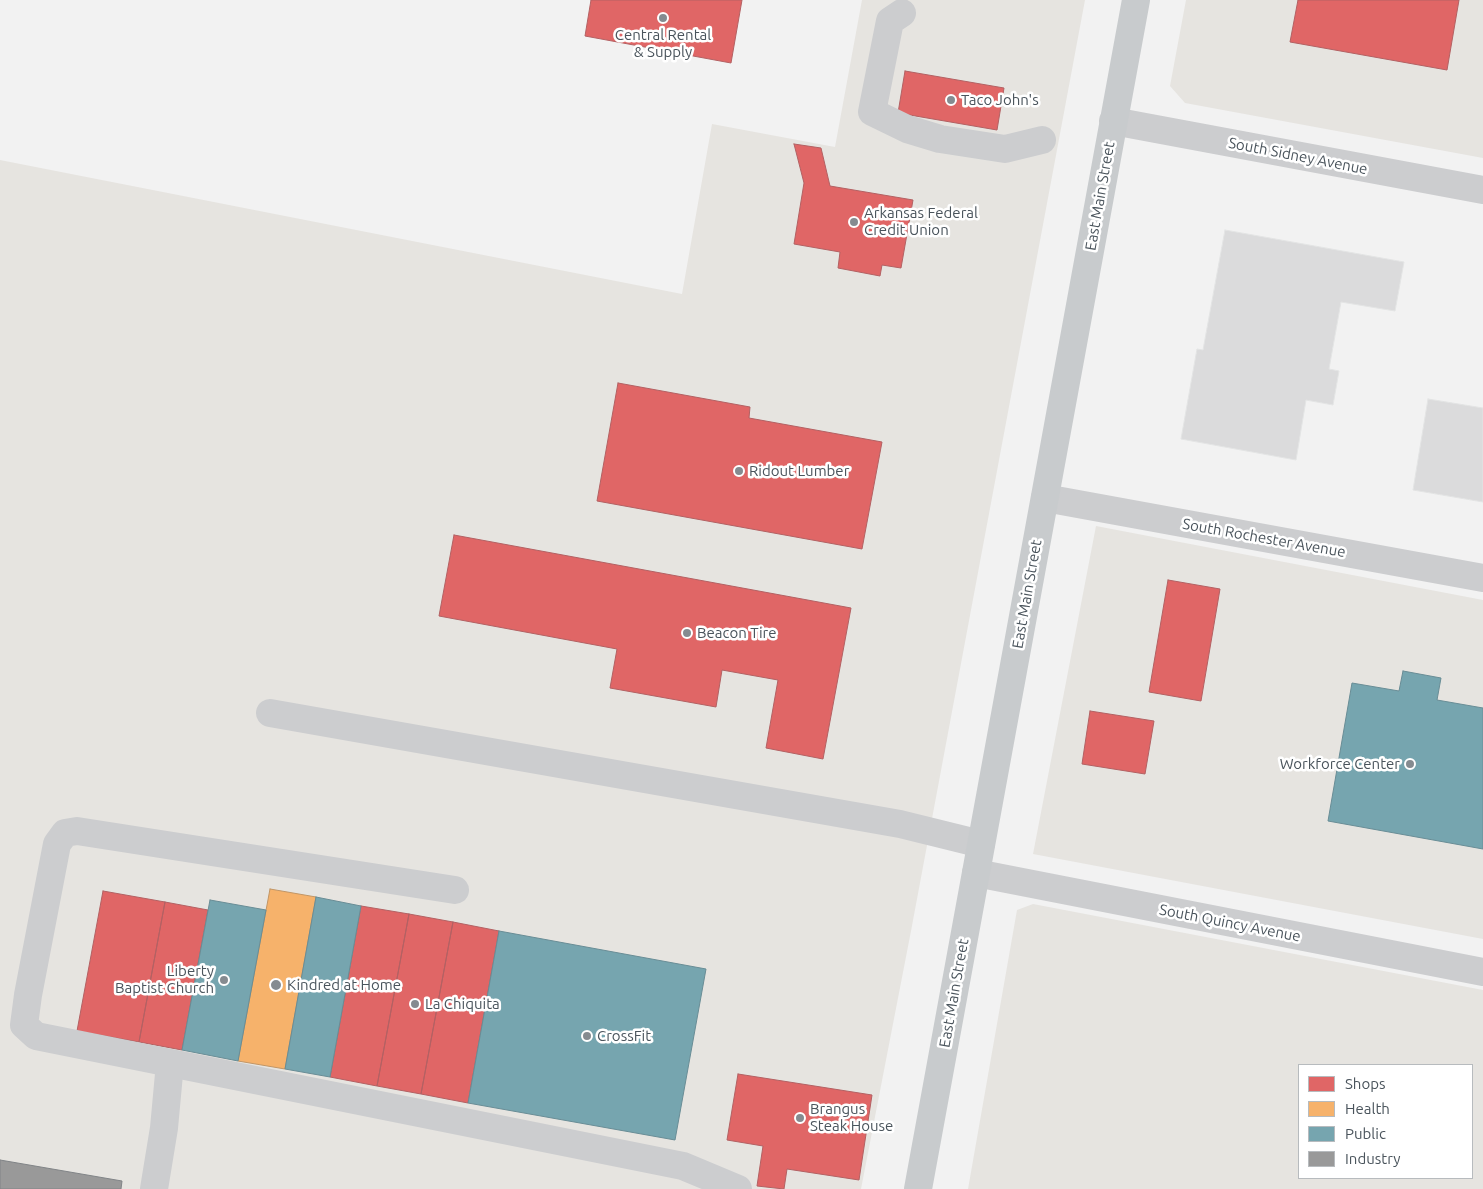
<!DOCTYPE html>
<html>
<head>
<meta charset="utf-8">
<style>
	body { margin:0 }
	#map { position:relative; width:1483px; height:1189px; overflow:hidden; background:#f2f2f2; font-family:Ubuntu,sans-serif }
	canvas { display:block }
	.legend { position:absolute; left:1298px; top:1064px; width:175px; height:115px; box-sizing:border-box; background:#fff; border:1px solid #b7bbbe; margin:0; padding:6px 9px; list-style:none; font-size:15px; color:#4a545c }
	.legend li { display:flex; align-items:center; gap:10px; height:25px }
	.legend b { width:25px; border:1px solid #b7bbbe }
</style>
</head>
<body>
<div id="map">
<canvas width="1483" height="1189"></canvas>
<ul class="legend">
<li><b style="height:14px;background:#e06666"></b>Shops</li>
<li><b style="height:14px;background:#f6b26b"></b>Health</li>
<li><b style="height:14px;background:#76a5af"></b>Public</li>
<li><b style="height:14px;background:#999"></b>Industry</li>
</ul>
</div>
<script>
const context = document.querySelector('canvas').getContext('2d');
context.lineJoin = 'round';
function fill(path, color) {
  context.fillStyle = color;
  context.fill(path, 'evenodd');
}
function shape(rows) {
  const path = new Path2D();
  for (const r of rows) {
    path.moveTo(r[0], r[1]);
    for (let i = 2; i < r.length; i += 2) path.lineTo(r[i], r[i + 1]);
  }
  return path;
}
function stroke(path, color, width, dash) {
  context.strokeStyle = color;
  context.lineWidth = width;
  context.lineCap = dash ? 'butt' : 'round';
  context.setLineDash(dash || []);
  context.stroke(path);
}
function label(font, color, halo, rows, align = 'center') {
  context.font = font + ' Ubuntu,sans-serif';
  context.lineWidth = 5;
  context.setLineDash([]);
  context.textBaseline = 'middle';
  context.strokeStyle = halo;
  context.fillStyle = color;
  for (const [text, x, y, turn = 0] of rows) {
    context.save();
    context.translate(x, y);
    context.rotate((+turn || 0) * Math.PI / 180);
    context.textAlign = isNaN(turn) ? turn : align;
    if (halo) context.strokeText(text, 0, 0);
    context.fillText(text, 0, 0);
    context.restore();
  }
}
fill(shape([
	[862,0,1085,0,911,931,861,1189,0,1189,0,160,682,294,712,124,835,147],
	[1186,0,1483,0,1483,158,1185,103,1170,86],
	[1096,526,1483,600,1483,939,1033,854],
	[1033,904,1483,990,1483,1189,968,1189,1017,910],
	[1299,1065,1472,1065,1472,1178,1299,1178]
]), '#e6e4e0');
const shops = shape([
	[591,0,742,0,731,63,585,36,591,0],
	[1298,0,1459,0,1447,70,1290,42,1298,0],
	[905,71,1004,88,997,130,898,113,905,71],
	[794,144,821,148,830,186,913,200,901,268,882,265,880,276,838,268,840,252,794,244,804,183,794,144],
	[618,383,750,407,749,418,882,442,862,549,597,501,618,383],
	[454,535,851,608,823,759,766,748,778,680,722,670,716,707,610,688,617,649,439,616,454,535],
	[1168,580,1220,589,1201,701,1149,692,1168,580],
	[1090,711,1154,721,1145,774,1082,764,1090,711],
	[103,891,165,902,139,1042,77,1031,103,891],
	[165,902,208,910,182,1050,139,1042,165,902],
	[361,906,409,914,377,1086,330,1077,361,906],
	[409,914,453,922,421,1094,377,1086,409,914],
	[453,922,499,931,468,1103,421,1094,453,922],
	[738,1074,872,1095,859,1180,787,1169,784,1189,757,1186,763,1146,727,1140,738,1074]
]);
fill(shops, '#e06666');
stroke(shops, '#b36163', 1);
const health = shape([
	[270,889,316,897,285,1069,238,1061,270,889]
]);
fill(health, '#f6b26b');
stroke(health, '#c29666', 1);
const public = shape([
	[1403,671,1441,678,1437,700,1483,708,1483,849,1328,821,1352,683,1399,691,1403,671],
	[316,897,361,906,330,1077,285,1069,316,897],
	[210,900,266,910,238,1061,182,1050,210,900],
	[499,931,706,969,675,1140,468,1103,499,931]
]);
fill(public, '#76a5af');
stroke(public, '#698d96', 1);
const industry = shape([
	[0,1160,122,1181,121,1189,0,1189,0,1160]
]);
fill(industry, '#999');
stroke(industry, '#818487', 1);
const building = shape([
	[1225,230,1404,262,1395,311,1341,302,1329,369,1339,371,1333,405,1306,400,1296,460,1181,439,1197,349,1203,350,1225,230],
	[1428,399,1483,408,1483,502,1413,490,1428,399]
]);
fill(building, '#dbdbdc');
stroke(building, '#e3e4e4', 1);
stroke(shape([
	[902,13,890,21,872,112,907,129,940,139,1005,149,1042,140],
	[1113,121,1483,190],
	[1045,498,1483,578],
	[270,713,900,824,981,844],
	[976,873,1483,972],
	[455,890,77,831,65,833,57,844,28,995,24,1025,36,1036,683,1166,738,1189],
	[154,1189,164,1128,170,1063]
]), '#cccdcf', 28);
stroke(shape([
	[918,1189,1136,0]
]), '#c8cbcd', 28);
for (const [x, y, r, color] of [
	[663,18,5,"#858b90"],
	[951,100,5,"#858b90"],
	[854,222,5,"#858b90"],
	[739,471,5,"#858b90"],
	[687,633,5,"#858b90"],
	[1410,764,5,"#858b90"],
	[224,980,5,"#858b90"],
	[276,985,6,"#858b90"],
	[415,1004,5,"#858b90"],
	[587,1036,5,"#858b90"],
	[800,1118,5,"#858b90"]
]) {
  const dot = new Path2D();
  dot.arc(x, y, r, 0, 2 * Math.PI);
  context.fillStyle = color;
  context.fill(dot);
  stroke(dot, '#fff', 2);
}
label('15px', '#4a545c', '#fff', [
	["Central Rental",663,35,"center"],
	["& Supply",663,52,"center"],
	["Taco John's",961,100],
	["Arkansas Federal",864,213],
	["Credit Union",864,230],
	["Ridout Lumber",749,471],
	["Beacon Tire",697,633],
	["Workforce Center",1400,764,"right"],
	["Liberty",214,971,"right"],
	["Baptist Church",214,988,"right"],
	["Kindred at Home",287,985],
	["La Chiquita",425,1004],
	["CrossFit",597,1036],
	["Brangus",810,1109],
	["Steak House",810,1126]
], 'left');
label('15px', '#4a545c', '#fff', [
	["South Sidney Avenue",1298,156,11],
	["East Main Street",1100,196,-80],
	["South Rochester Avenue",1264,538,10],
	["East Main Street",1027,594,-80],
	["South Quincy Avenue",1230,923,11],
	["East Main Street",954,993,-80]
]);
</script>
</body>
</html>
